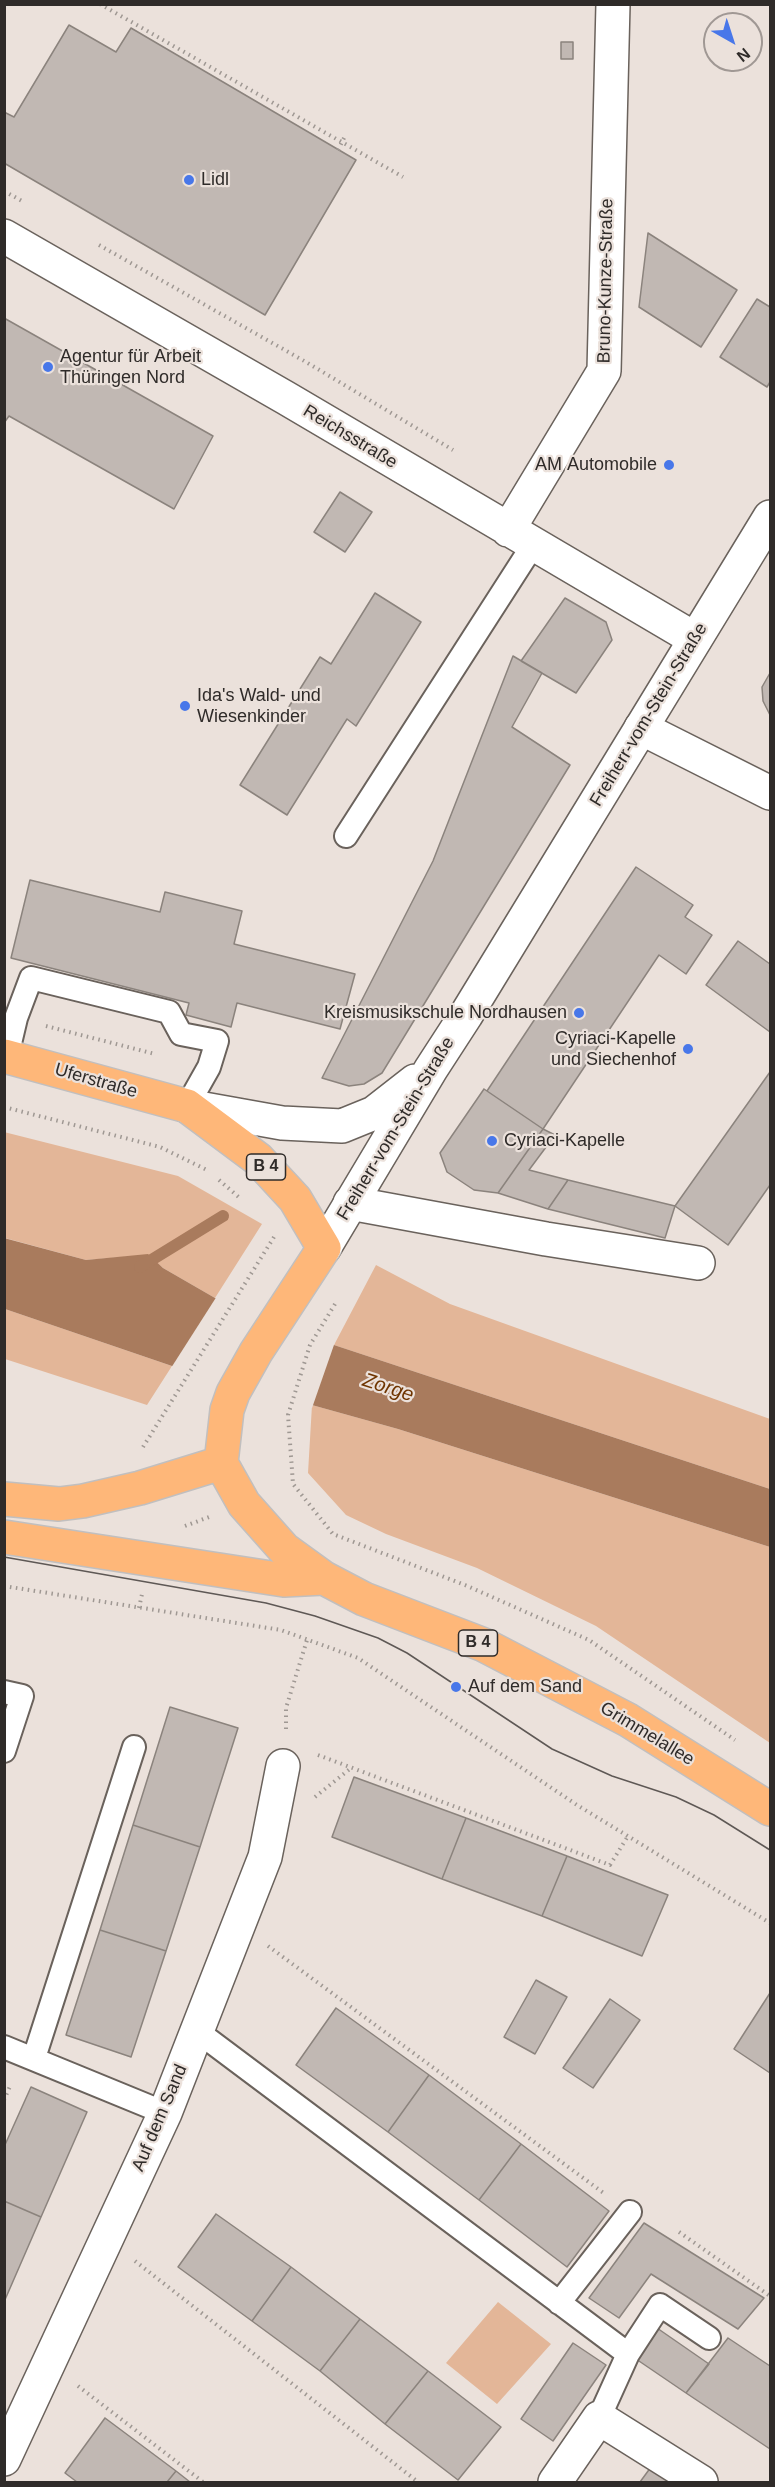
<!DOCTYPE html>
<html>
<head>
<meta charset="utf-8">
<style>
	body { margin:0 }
	#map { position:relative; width:775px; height:2487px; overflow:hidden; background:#ebe1db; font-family:Helvetica,sans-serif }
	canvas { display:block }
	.frame { position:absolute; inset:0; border:6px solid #2f2b29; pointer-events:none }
	.north { position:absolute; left:703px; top:12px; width:60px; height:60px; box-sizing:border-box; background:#ebe1db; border:2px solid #a09894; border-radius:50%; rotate:141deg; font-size:16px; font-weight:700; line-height:24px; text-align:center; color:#2f2b29 }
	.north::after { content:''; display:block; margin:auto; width:21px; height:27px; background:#4877e9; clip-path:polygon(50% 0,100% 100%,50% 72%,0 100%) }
</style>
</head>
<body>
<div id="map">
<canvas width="775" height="2487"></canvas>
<div class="frame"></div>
<div class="north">N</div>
</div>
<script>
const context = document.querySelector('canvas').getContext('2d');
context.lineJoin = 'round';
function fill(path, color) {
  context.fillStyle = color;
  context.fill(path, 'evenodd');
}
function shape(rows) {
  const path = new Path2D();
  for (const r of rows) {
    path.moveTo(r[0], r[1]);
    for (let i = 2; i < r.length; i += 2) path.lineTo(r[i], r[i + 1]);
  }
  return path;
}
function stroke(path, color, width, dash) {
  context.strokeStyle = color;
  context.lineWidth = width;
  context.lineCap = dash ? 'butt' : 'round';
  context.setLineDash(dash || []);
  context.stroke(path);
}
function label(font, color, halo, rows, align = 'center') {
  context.font = font + ' Helvetica,sans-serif';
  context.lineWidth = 4.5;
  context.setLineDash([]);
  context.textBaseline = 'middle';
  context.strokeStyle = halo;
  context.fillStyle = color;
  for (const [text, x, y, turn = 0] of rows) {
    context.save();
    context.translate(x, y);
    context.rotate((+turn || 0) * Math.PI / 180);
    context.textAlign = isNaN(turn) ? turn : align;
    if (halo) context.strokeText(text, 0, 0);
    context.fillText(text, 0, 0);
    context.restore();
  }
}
fill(shape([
	[4,1132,178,1176,262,1224,215,1298,163,1268,148,1255,86,1260,5,1238],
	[376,1265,450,1304,770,1419,770,1489,334,1345],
	[5,1309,172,1366,147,1405,5,1359],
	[312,1405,398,1429,770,1547,770,1743,596,1626,477,1568,386,1534,346,1515,308,1473],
	[498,2302,551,2344,497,2404,446,2363]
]), '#e3b698');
fill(shape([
	[4,1238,86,1260,148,1254,163,1268,215,1298,334,1345,770,1489,770,1547,398,1429,172,1366,5,1309]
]), '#a97b5d');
fill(shape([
	[217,1296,335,1342,312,1408,171,1368]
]), '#ebe1db');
stroke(shape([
	[140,1267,223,1216]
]), '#a97b5d', 12);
const building = shape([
	[69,25,116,52,131,28,356,160,265,315,4,163,4,112,14,117,69,25],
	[561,42,573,42,573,59,561,59,561,42],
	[648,233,737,290,701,347,639,307,648,233],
	[757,299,770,307,770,382,767,387,720,357,757,299],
	[4,318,213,436,174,509,9,416,4,423,4,318],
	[340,492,372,512,345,552,314,532,340,492],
	[375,593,421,622,356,726,347,719,287,815,240,785,320,657,331,664,375,593],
	[565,598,606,622,612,640,576,693,521,661,565,598],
	[513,656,542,673,512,727,570,765,382,1073,364,1084,349,1086,322,1078,433,861,513,656],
	[770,673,770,715,763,701,762,687,770,673],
	[636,867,693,905,685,917,712,935,686,974,659,955,543,1129,487,1091,636,867],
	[30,880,160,912,165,892,242,911,234,944,355,974,340,1029,237,1003,231,1027,186,1015,189,1003,11,958,30,880],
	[738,941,770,964,770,1032,706,985,738,941],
	[770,1072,770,1185,728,1245,675,1206,770,1072],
	[484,1089,543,1129,498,1193,474,1190,447,1172,440,1153,484,1089],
	[543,1129,555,1135,529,1170,568,1180,548,1209,498,1193,543,1129],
	[568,1180,675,1206,665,1238,548,1209,568,1180],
	[170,1707,238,1728,200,1847,133,1825,170,1707],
	[354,1777,466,1818,442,1879,332,1837,354,1777],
	[466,1818,567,1856,542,1916,442,1879,466,1818],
	[133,1825,200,1847,166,1951,100,1930,133,1825],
	[567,1856,668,1895,642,1956,542,1916,567,1856],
	[100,1930,166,1951,131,2057,66,2035,100,1930],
	[536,1980,567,1997,535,2054,504,2037,536,1980],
	[770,1993,770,2073,734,2049,770,1993],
	[610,1999,640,2020,593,2088,563,2068,610,1999],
	[336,2008,429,2075,388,2132,296,2065,336,2008],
	[429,2075,521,2144,479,2200,388,2132,429,2075],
	[31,2087,87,2112,41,2217,4,2201,4,2147,31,2087],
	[521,2144,609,2211,567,2267,479,2200,521,2144],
	[4,2201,41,2217,4,2302,4,2201],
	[216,2214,291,2267,252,2321,178,2267,216,2214],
	[644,2223,764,2298,738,2329,651,2274,619,2318,589,2298,644,2223],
	[291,2267,360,2319,320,2371,252,2321,291,2267],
	[360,2319,428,2371,385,2424,320,2371,360,2319],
	[657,2328,709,2364,686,2393,636,2359,657,2328],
	[728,2338,770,2366,770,2449,686,2393,728,2338],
	[573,2343,606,2365,553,2441,521,2419,573,2343],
	[428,2371,501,2427,458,2480,385,2424,428,2371],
	[105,2418,176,2471,167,2482,77,2482,65,2473,105,2418],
	[651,2467,676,2482,640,2482,651,2467],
	[176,2471,190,2482,167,2482,176,2471]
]);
fill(building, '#c1b8b3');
stroke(building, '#8b837d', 1.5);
const service = shape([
	[346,836,533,545],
	[7,1056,16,1018,31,978,169,1012,181,1034,217,1041,209,1067,187,1106],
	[4,1692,22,1696,4,1751],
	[197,2031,628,2354,599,2418],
	[4,2047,165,2113],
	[34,2058,134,1747],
	[559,2303,630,2212],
	[628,2354,660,2305,709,2338]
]);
const minor = shape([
	[4,236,286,398,695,639],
	[508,530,604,371,613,4],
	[641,728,770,793],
	[350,1203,546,1239,698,1263],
	[4,2459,165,2113,265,1857,283,1766],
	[555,2482,599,2418,701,2482]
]);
const secondary = shape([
	[187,1106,282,1123,342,1126,374,1113,415,1081],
	[324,1248,431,1069,466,1015,770,517]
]);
const primary = shape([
	[4,1056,187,1106,258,1159,295,1199,324,1248,256,1352,233,1393,227,1410,221,1463,244,1504,284,1549,324,1578,364,1599,484,1645,628,1720,770,1809],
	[4,1499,59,1504,83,1501,140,1488,221,1463],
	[4,1537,284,1580,324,1578]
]);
stroke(service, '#6a625c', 26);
stroke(minor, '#6a625c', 36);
stroke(secondary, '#6a625c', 36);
stroke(primary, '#c1bfbf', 36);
stroke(shape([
	[100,4,403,177],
	[338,150,345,136],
	[4,191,22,201],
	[99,245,306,362,453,450],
	[46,1026,155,1054],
	[4,1107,160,1147,209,1171],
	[219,1180,241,1199],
	[335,1304,310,1345,288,1415,293,1484,333,1534,465,1585,589,1640,735,1740],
	[143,1447,274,1237],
	[185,1526,209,1517],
	[4,1586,281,1630,358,1658,577,1805,770,1923],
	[139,1608,142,1594],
	[286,1729,286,1708,307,1640],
	[318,1755,610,1865,628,1836],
	[315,1797,351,1768],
	[268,1946,605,2194],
	[4,2100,11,2084],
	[679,2232,770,2296],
	[135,2261,418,2482],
	[78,2386,203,2482]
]), '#9f9893', 4, [1.5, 4.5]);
stroke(service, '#fff', 22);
stroke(minor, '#fff', 33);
stroke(secondary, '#fff', 33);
stroke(primary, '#feb779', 33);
stroke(shape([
	[4,1557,266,1603,315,1616,378,1638,407,1653,552,1749,612,1776,676,1797,714,1815,770,1850]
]), '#5e5855', 1.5);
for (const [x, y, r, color] of [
	[189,180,6,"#4877e9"],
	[48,367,6,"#4877e9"],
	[669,465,6,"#4877e9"],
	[185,706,6,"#4877e9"],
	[579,1013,6,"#4877e9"],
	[688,1049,6,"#4877e9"],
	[492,1141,6,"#4877e9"],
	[456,1687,6,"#4877e9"]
]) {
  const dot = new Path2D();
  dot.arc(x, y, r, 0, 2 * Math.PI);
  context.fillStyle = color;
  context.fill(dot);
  stroke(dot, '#ebe1db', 2);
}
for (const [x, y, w] of [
	[266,1167,39],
	[478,1643,39]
]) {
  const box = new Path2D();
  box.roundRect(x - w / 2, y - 13, w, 26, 4.5);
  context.fillStyle = '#ebe1db';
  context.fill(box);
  stroke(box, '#2f2b29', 1.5);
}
label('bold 16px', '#2f2b29', null, [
	["B 4",266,1167],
	["B 4",478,1643]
]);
label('18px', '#2f2b29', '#ebe1db', [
	["Lidl",201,180],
	["Agentur für Arbeit",60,357],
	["Thüringen Nord",60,378],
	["AM Automobile",657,465,"right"],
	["Ida's Wald- und",197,696],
	["Wiesenkinder",197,717],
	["Kreismusikschule Nordhausen",567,1013,"right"],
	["Cyriaci-Kapelle",676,1039,"right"],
	["und Siechenhof",676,1060,"right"],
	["Cyriaci-Kapelle",504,1141],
	["Auf dem Sand",468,1687]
], 'left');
label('18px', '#2f2b29', '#ebe1db', [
	["Bruno-Kunze-Straße",606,281,-89],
	["Reichsstraße",350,437,31],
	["Freiherr-vom-Stein-Straße",649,715,-59],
	["Uferstraße",96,1081,16],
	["Freiherr-vom-Stein-Straße",396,1129,-59],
	["Grimmelallee",647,1734,31],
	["Auf dem Sand",160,2118,-67]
]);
label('italic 20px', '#6f3500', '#ebe1db', [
	["Zorge",388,1388,18]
]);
</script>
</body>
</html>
